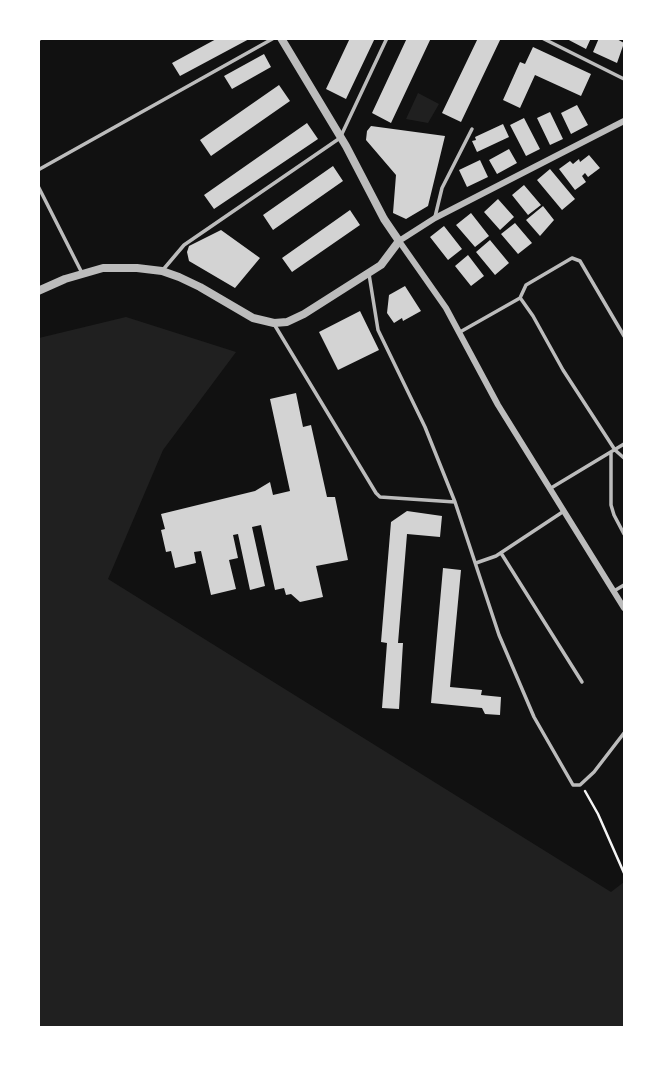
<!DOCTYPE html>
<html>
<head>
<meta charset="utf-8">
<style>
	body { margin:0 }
	#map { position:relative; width:663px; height:1066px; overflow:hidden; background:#111; font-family:Roboto,sans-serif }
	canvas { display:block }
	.frame { position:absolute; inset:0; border:40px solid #fff; pointer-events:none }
</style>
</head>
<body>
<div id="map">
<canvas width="663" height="1066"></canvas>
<div class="frame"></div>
</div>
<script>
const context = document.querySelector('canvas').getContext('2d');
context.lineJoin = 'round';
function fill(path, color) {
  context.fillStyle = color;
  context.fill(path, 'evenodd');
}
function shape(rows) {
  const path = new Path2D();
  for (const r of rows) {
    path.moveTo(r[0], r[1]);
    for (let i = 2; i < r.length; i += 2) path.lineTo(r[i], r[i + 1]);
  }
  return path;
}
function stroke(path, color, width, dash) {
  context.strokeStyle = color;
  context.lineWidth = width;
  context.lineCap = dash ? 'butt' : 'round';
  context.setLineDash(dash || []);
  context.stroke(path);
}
fill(shape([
	[418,93,439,104,428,123,406,119],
	[126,317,236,352,163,450,108,579,611,892,624,882,624,1027,39,1027,39,338]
]), '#202020');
fill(shape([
	[218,38,251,38,180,76,172,63],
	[350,38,375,38,346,99,326,89],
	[407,38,431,38,391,123,372,113],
	[478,38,501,38,461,122,442,113],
	[565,38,591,38,586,49],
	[599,38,615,38,624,43,617,63,593,52],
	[533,47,591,74,581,96,535,75,520,108,503,100,520,62,525,64],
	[264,54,271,67,232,89,224,76],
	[279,85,290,101,211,156,200,140],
	[577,105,588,125,571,134,561,113],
	[550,112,563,139,550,145,537,118],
	[524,118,540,149,526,156,510,125],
	[307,123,318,139,214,209,204,195],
	[503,124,509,137,477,152,472,141,476,140,475,137],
	[371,126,445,136,428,206,406,219,393,213,396,175,366,140,367,131],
	[509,149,517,163,497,174,489,160],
	[589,155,600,168,588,177,585,173,582,176,586,182,575,190,559,169,570,161,573,164,579,159,580,162],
	[480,160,488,177,467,187,459,170],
	[333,166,343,181,273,230,263,215],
	[550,169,575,199,562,210,537,180],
	[524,185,541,205,528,215,512,195],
	[498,199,514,217,500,230,484,212],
	[543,206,554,220,540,236,526,220],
	[350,210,360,225,292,272,282,258],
	[471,213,489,236,475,247,456,225],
	[515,223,532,243,518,254,501,234],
	[444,226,462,249,448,260,430,237],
	[221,230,260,258,235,288,189,261,187,252,189,246],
	[490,240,509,263,495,275,476,252],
	[468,255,484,276,471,286,455,266],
	[405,286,421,311,403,321,402,318,394,323,387,313,389,295],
	[360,311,379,350,338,370,319,332],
	[296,393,303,427,311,425,327,497,335,497,348,560,316,566,323,597,300,602,291,594,286,595,284,588,275,590,261,525,252,527,265,586,250,590,238,534,233,535,238,558,229,560,236,589,211,595,201,551,194,552,196,563,175,568,171,551,166,552,161,530,165,529,161,514,255,491,270,482,273,495,290,491,270,399],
	[407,511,442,516,440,537,407,534,398,643,403,643,399,709,382,708,387,643,381,642,391,522],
	[443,568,461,570,450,687,482,690,481,695,501,697,500,715,485,714,482,708,431,703]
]), '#d3d3d3');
stroke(shape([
	[585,791,598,814,624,873]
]), '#f5f5f5', 2.5);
stroke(shape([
	[542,38,624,79],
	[38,40,41,38],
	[38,170,274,38],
	[38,186,82,273],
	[435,217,442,188,472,129],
	[162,271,184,245,340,138,387,38],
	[369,274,378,330,425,427,455,502,499,635,534,717,573,785,580,785,594,772,624,733],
	[521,299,533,316,563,370,615,450,624,458],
	[274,324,376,493,380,497,455,502],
	[460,332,520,298,526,285,572,258,580,261,624,336],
	[611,452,611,505,614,515,624,534],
	[551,488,624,444],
	[501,553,582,682],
	[476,563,496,556,564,511],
	[614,591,624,585]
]), '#bcbcbc', 3.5);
stroke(shape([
	[624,121,435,218,399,241,446,308,498,405,624,608]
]), '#bcbcbc', 6);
stroke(shape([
	[38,291,65,279,103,268,137,268,162,271,179,277,200,287,253,318,274,323,287,322,304,314,381,265,399,241,384,219,346,146,281,38]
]), '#bcbcbc', 8);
</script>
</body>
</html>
